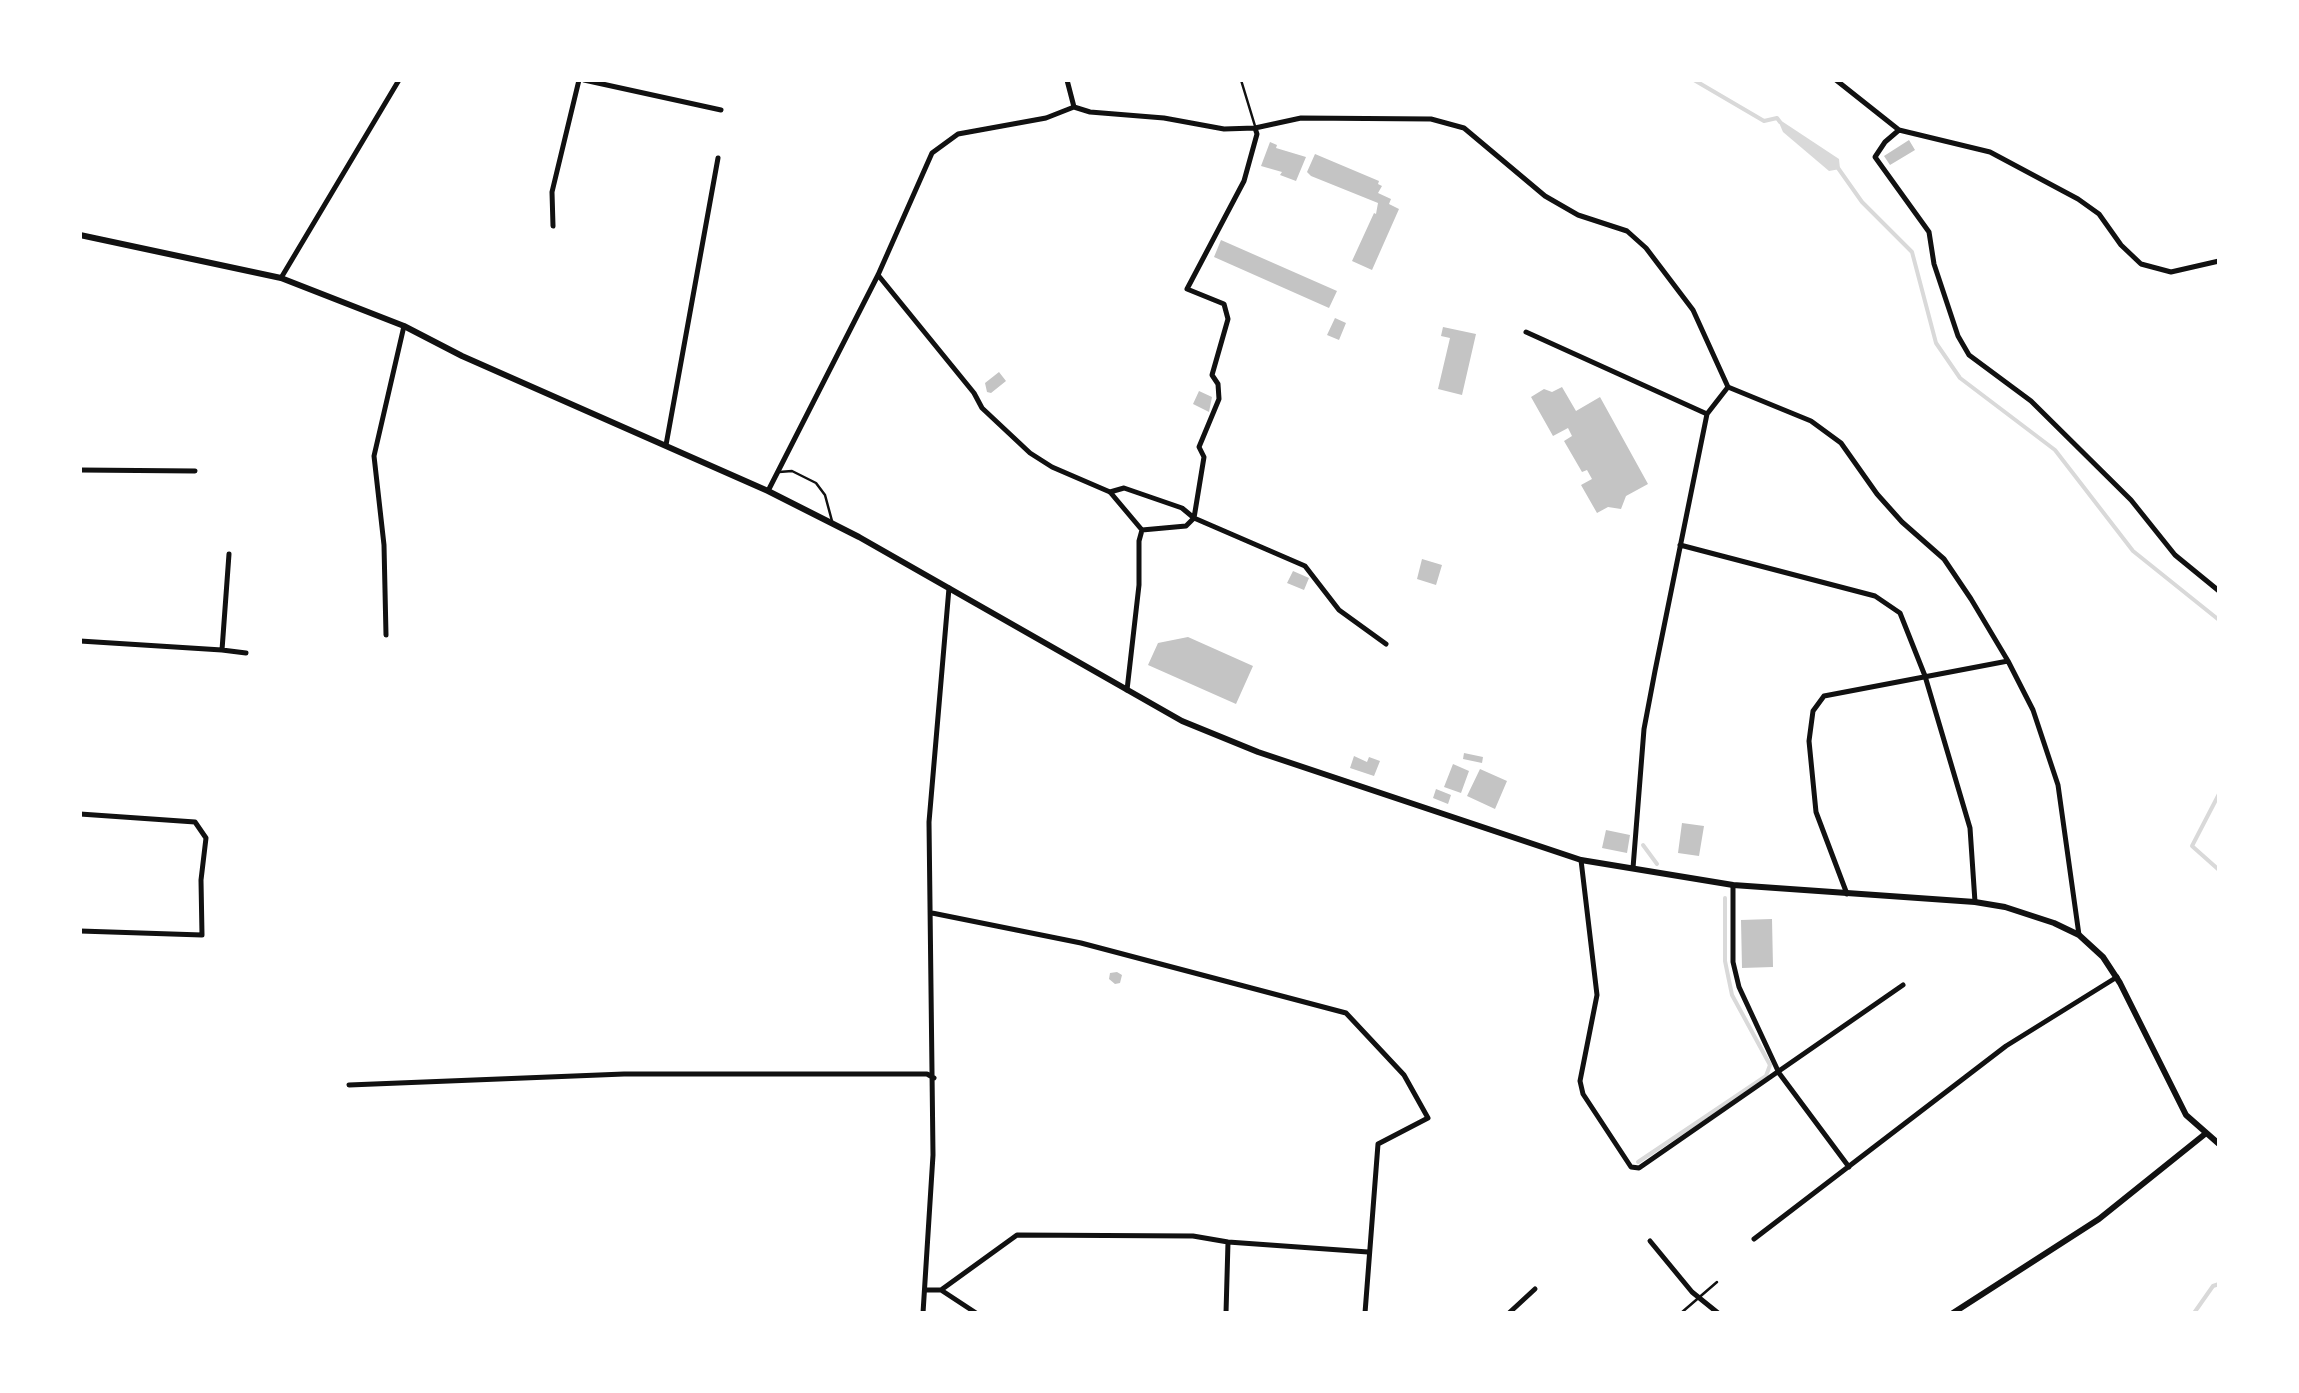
<!DOCTYPE html>
<html>
<head>
<meta charset="utf-8">
<style>
	body { margin:0 }
	#map { position:relative; width:2299px; height:1393px; overflow:hidden; background:#fff; font-family:"Open Sans",sans-serif }
	canvas { display:block }
	.frame { position:absolute; inset:0; border:82px solid #fff; pointer-events:none }
</style>
</head>
<body>
<div id="map">
<canvas width="2299" height="1393"></canvas>
<div class="frame"></div>
</div>
<script>
const context = document.querySelector('canvas').getContext('2d');
context.lineJoin = 'round';
function fill(path, color) {
  context.fillStyle = color;
  context.fill(path, 'evenodd');
}
function shape(rows) {
  const path = new Path2D();
  for (const r of rows) {
    path.moveTo(r[0], r[1]);
    for (let i = 2; i < r.length; i += 2) path.lineTo(r[i], r[i + 1]);
  }
  return path;
}
function stroke(path, color, width, dash) {
  context.strokeStyle = color;
  context.lineWidth = width;
  context.lineCap = dash ? 'butt' : 'round';
  context.setLineDash(dash || []);
  context.stroke(path);
}
fill(shape([
	[1777,118,1839,159,1840,169,1829,171,1783,132]
]), '#d9d9d9');
stroke(shape([
	[1694,80,1764,121,1777,118,1780,122],
	[1838,168,1862,202,1912,252,1936,343,1960,378,2055,450,2133,551,2219,620],
	[2219,794,2192,846,2219,870],
	[1643,845,1657,864],
	[1638,1162,1766,1076,1770,1065,1732,995,1725,961,1725,898],
	[2194,1313,2213,1286,2219,1284]
]), '#d9d9d9', 4);
fill(shape([
	[1909,140,1915,150,1890,165,1884,156],
	[1270,142,1277,145,1276,148,1306,157,1296,181,1280,175,1282,172,1261,166],
	[1315,154,1379,181,1378,184,1382,186,1378,193,1391,199,1389,204,1399,209,1372,270,1352,261,1374,213,1376,214,1378,203,1311,176,1307,172],
	[1221,240,1337,291,1329,308,1214,257],
	[1335,318,1346,323,1339,340,1327,335],
	[1443,327,1476,334,1462,395,1438,389,1450,338,1441,336],
	[999,372,1006,381,991,393,987,392,985,383],
	[1562,387,1576,411,1600,397,1648,484,1626,496,1621,509,1608,507,1597,513,1581,485,1592,479,1587,470,1582,472,1564,441,1572,436,1568,428,1553,436,1531,397,1544,389,1552,392],
	[1199,391,1212,397,1209,412,1193,404],
	[1422,559,1442,565,1436,585,1417,579],
	[1293,571,1309,578,1304,590,1287,583],
	[1188,637,1253,666,1236,704,1148,665,1158,643],
	[1464,753,1483,757,1482,763,1463,759],
	[1354,756,1367,762,1369,757,1380,761,1374,776,1350,768],
	[1453,764,1469,771,1461,793,1444,787],
	[1480,769,1507,781,1495,809,1467,796],
	[1436,789,1451,795,1448,804,1433,798],
	[1682,823,1704,826,1699,856,1678,853],
	[1606,830,1630,835,1627,853,1602,848],
	[1772,919,1773,967,1742,968,1741,920],
	[1117,972,1122,975,1120,983,1115,984,1109,979,1110,973]
]), '#c4c4c4');
stroke(shape([
	[1241,80,1255,126],
	[779,472,792,471,816,483,825,495,832,521],
	[1681,1313,1717,1282]
]), '#111', 2.5);
stroke(shape([
	[584,80,721,110],
	[1067,80,1074,107,1090,112,1164,118,1224,129,1255,128,1301,118,1431,119,1464,128,1545,196,1578,215,1627,231,1646,248,1693,310,1728,387,1811,421,1841,443,1877,494,1902,522,1944,559,1971,599,2008,661,2033,710,2058,785,2079,935],
	[1836,80,1899,130,1990,152,2078,199,2099,214,2121,245,2141,264,2171,272,2219,261],
	[1899,130,1885,142,1875,157,1929,232,1934,264,1958,336,1969,355,2031,401,2131,500,2175,555,2219,591],
	[553,226,552,192,579,80],
	[878,275,974,393,982,408,1030,453,1052,467,1110,492,1142,530],
	[281,278,399,80],
	[1526,332,1707,414],
	[666,445,718,158],
	[80,470,195,471],
	[768,491,878,275,932,153,958,134,1046,118,1074,107],
	[1110,492,1124,488,1182,508,1194,518,1305,566,1339,610,1386,644],
	[1680,545,1875,596,1900,613,1925,676,1970,828,1975,902],
	[229,554,222,650,246,653],
	[386,635,384,545,374,456,404,326],
	[80,641,222,650],
	[1127,690,1139,585,1139,541,1142,530,1186,526,1194,518,1204,457,1199,447,1219,399,1218,384,1212,375,1228,319,1224,304,1187,289,1244,181,1257,134,1255,128],
	[80,814,195,822,206,838,201,880,202,935,80,931],
	[1581,860,1597,995,1580,1081,1583,1094,1631,1167,1639,1168,1903,985],
	[1633,868,1644,729,1655,671,1707,414,1728,387],
	[1733,885,1733,962,1739,987,1779,1073,1849,1167],
	[1847,894,1816,812,1809,741,1813,711,1824,696,2008,661],
	[932,913,1081,943,1346,1013,1404,1075,1428,1118,1378,1144,1365,1313],
	[349,1085,624,1074,927,1074,934,1078],
	[1754,1239,2006,1046,2117,977],
	[1650,1241,1692,1292,1718,1313],
	[925,1290,941,1290,1017,1235,1193,1236,1228,1242,1368,1252],
	[941,1290,976,1313],
	[923,1313,933,1155,929,822,949,588],
	[1226,1313,1228,1242],
	[1509,1313,1535,1289]
]), '#111', 5);
stroke(shape([
	[1953,1313,2099,1219,2205,1134]
]), '#111', 6);
stroke(shape([
	[80,235,281,278,404,326,462,356,768,491,859,537,1182,721,1258,752,1581,860,1733,885,1975,902,2005,907,2054,923,2079,935,2103,957,2120,983,2186,1115,2219,1144]
]), '#111', 6);
</script>
</body>
</html>
